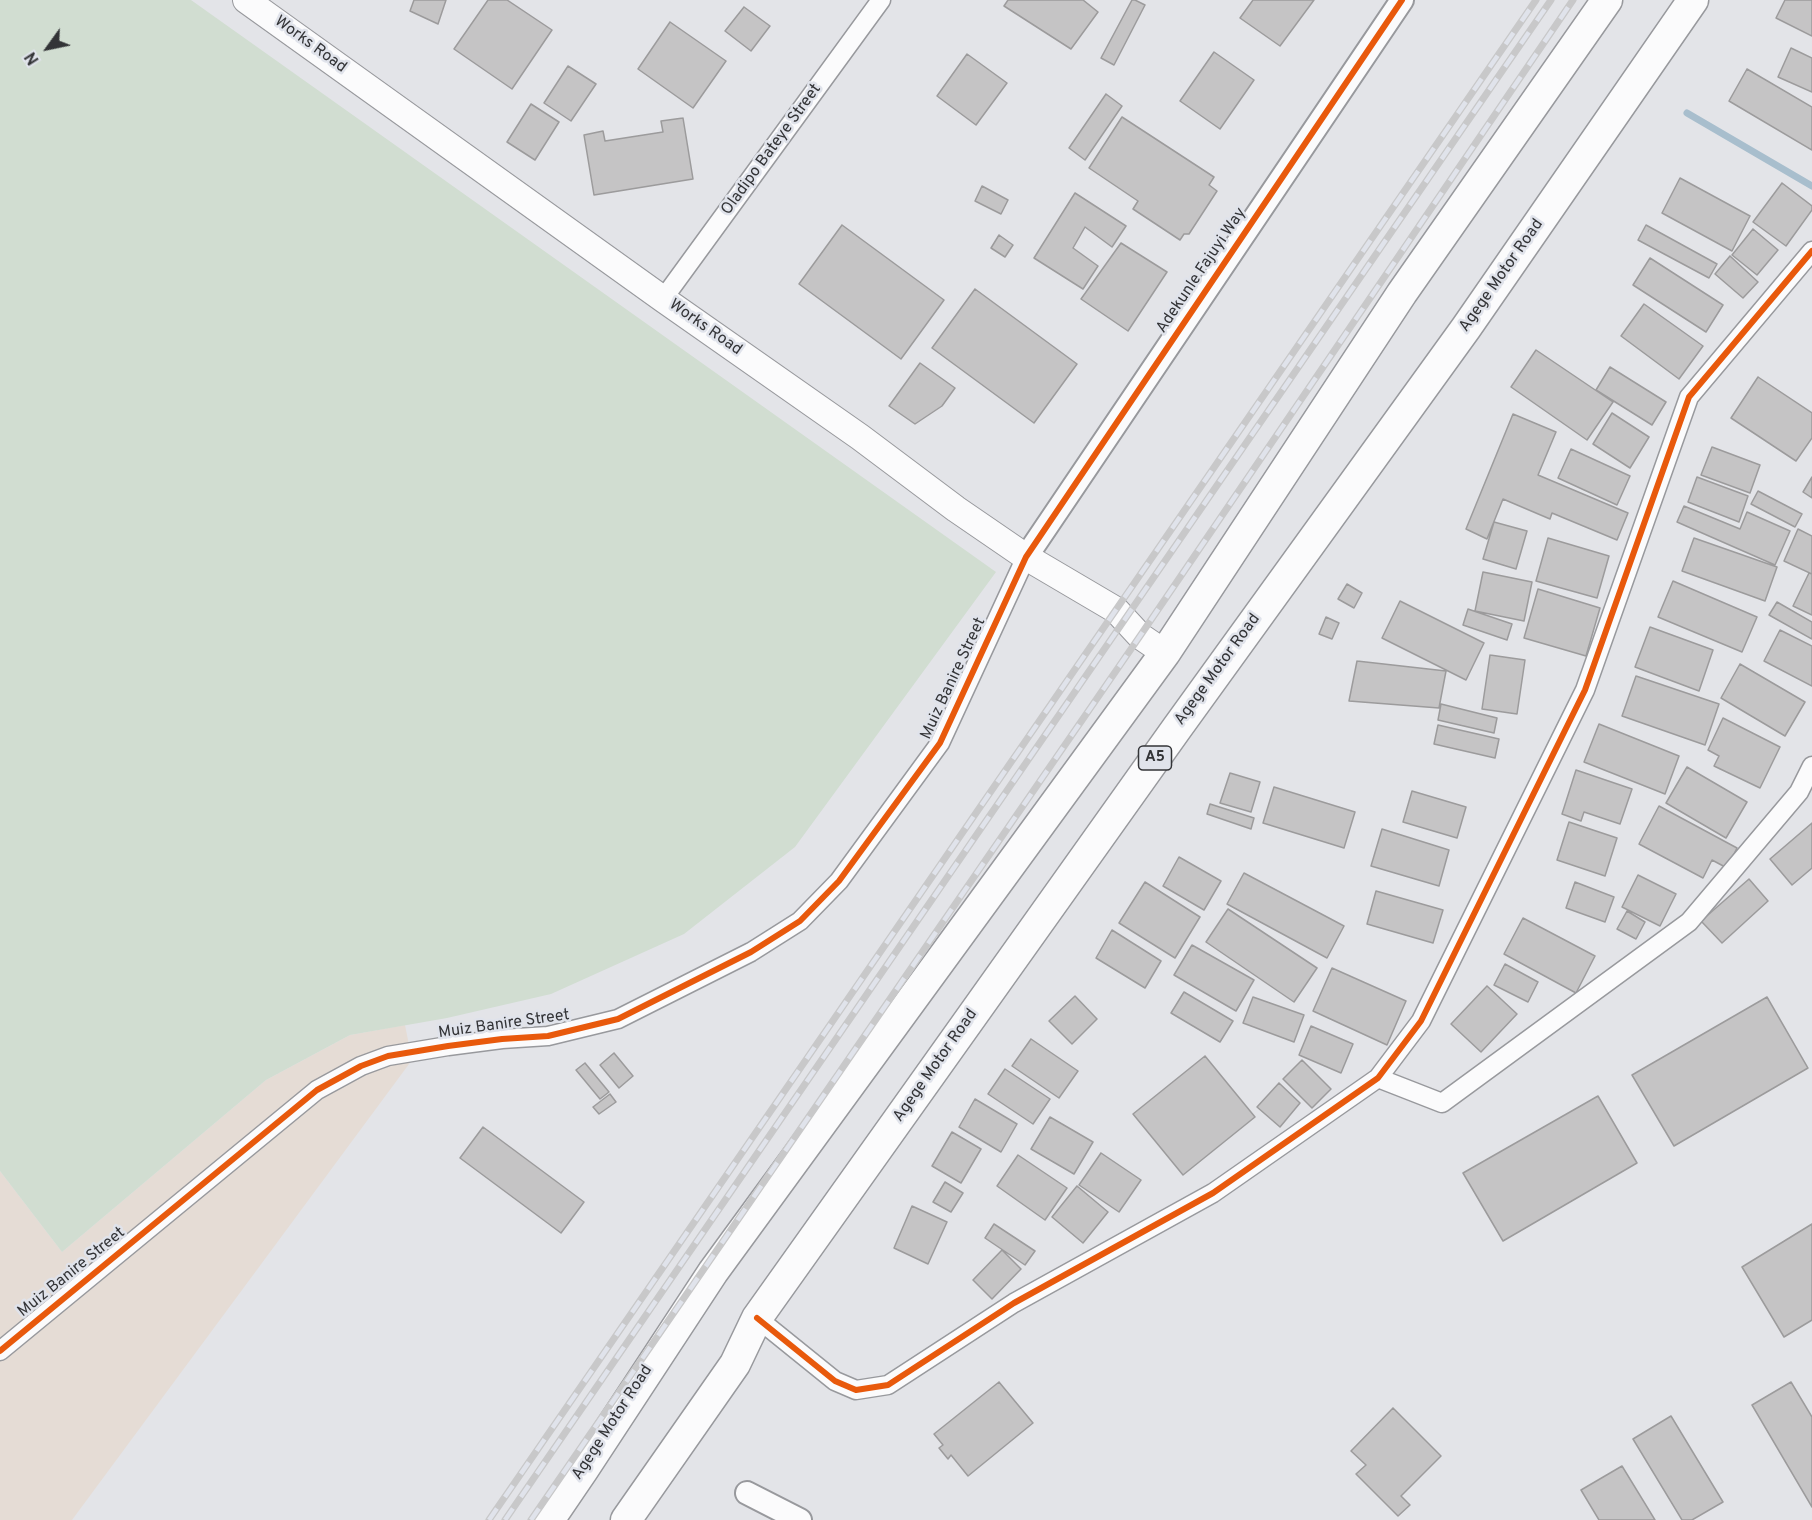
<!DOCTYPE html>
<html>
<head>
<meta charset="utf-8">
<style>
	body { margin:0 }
	#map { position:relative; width:1812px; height:1520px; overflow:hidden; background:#e3e4e8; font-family:Overpass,sans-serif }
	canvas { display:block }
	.north { position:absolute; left:18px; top:18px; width:60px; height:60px; -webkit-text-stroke:4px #e0e3eb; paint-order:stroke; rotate:237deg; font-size:16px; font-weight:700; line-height:24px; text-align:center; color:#333437 }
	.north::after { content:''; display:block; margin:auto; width:21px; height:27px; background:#333437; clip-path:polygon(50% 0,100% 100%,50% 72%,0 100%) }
</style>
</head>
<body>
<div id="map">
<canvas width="1812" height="1520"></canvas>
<div class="north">N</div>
</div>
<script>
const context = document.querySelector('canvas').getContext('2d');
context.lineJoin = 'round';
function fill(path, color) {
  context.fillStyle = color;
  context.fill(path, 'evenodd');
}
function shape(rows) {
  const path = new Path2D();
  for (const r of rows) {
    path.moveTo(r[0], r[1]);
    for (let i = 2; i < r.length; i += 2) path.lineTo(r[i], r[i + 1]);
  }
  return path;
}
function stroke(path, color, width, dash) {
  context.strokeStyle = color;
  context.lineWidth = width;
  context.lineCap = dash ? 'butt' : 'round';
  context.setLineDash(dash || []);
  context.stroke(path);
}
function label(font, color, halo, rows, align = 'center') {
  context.font = font + ' Overpass,sans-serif';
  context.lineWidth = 5;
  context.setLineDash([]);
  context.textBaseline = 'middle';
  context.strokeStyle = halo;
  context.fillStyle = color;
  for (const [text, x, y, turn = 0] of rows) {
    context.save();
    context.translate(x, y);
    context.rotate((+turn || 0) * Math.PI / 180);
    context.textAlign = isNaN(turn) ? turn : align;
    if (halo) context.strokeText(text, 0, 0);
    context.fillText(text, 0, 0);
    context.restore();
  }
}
fill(shape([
	[405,1025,412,1060,72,1520,0,1520,0,1171,62,1252,266,1080,350,1035]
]), '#e5dcd5');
fill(shape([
	[0,0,191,0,996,572,795,847,684,934,551,994,447,1018,350,1035,266,1080,62,1252,0,1171]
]), '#d1ddd1');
stroke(shape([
	[1687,113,1812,186]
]), '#a8becd', 7);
const building = shape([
	[414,0,446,0,438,24,410,11,414,0],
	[488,0,507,0,552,30,512,89,454,49,488,0],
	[1008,0,1083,0,1098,12,1071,49,1004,6,1008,0],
	[1132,0,1135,0,1145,5,1114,65,1101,58,1132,0],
	[1253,0,1314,0,1280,46,1240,18,1253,0],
	[1785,0,1812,0,1812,36,1776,18,1785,0],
	[744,7,770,26,751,51,725,31,744,7],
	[670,22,726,61,693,108,638,69,670,22],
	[1791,48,1812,58,1812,92,1778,77,1791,48],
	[1214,52,1254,80,1220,129,1180,101,1214,52],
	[967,54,1007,83,976,125,937,96,967,54],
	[568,66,596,84,571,121,544,103,568,66],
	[1747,69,1812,107,1812,150,1729,101,1747,69],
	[1106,94,1122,106,1085,160,1069,148,1106,94],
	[531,104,559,122,535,160,507,142,531,104],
	[1122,117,1214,177,1209,185,1217,191,1189,234,1184,234,1180,240,1133,209,1138,201,1089,168,1122,117],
	[683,118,693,179,594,195,584,135,603,131,605,141,663,132,661,121,683,118],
	[1680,178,1750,216,1732,251,1662,213,1680,178],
	[1782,183,1812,206,1812,210,1786,246,1753,222,1782,183],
	[982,186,1008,200,1001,214,975,201,982,186],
	[1075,193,1126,226,1112,247,1085,227,1073,248,1098,266,1083,289,1034,258,1075,193],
	[842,225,944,300,901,359,799,284,842,225],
	[1646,225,1717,264,1709,278,1638,240,1646,225],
	[1753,229,1778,250,1757,275,1732,255,1753,229],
	[999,235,1013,245,1005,257,991,248,999,235],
	[1121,243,1167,272,1128,331,1081,299,1121,243],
	[1730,256,1758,282,1743,298,1715,274,1730,256],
	[1650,258,1723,305,1706,332,1633,285,1650,258],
	[975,289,1077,364,1034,423,932,348,975,289],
	[1644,304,1703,346,1679,379,1621,336,1644,304],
	[1536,350,1613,402,1587,440,1511,387,1536,350],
	[920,363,955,388,942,406,915,424,889,406,920,363],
	[1610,367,1666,402,1652,425,1596,390,1610,367],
	[1758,377,1812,413,1812,438,1796,461,1731,418,1758,377],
	[1612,413,1649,437,1630,468,1593,444,1612,413],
	[1513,414,1556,432,1538,475,1628,513,1617,540,1552,513,1550,519,1503,499,1487,539,1466,529,1513,414],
	[1712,447,1760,465,1750,493,1701,475,1712,447],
	[1571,449,1630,476,1617,505,1558,478,1571,449],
	[1697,477,1748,496,1739,522,1688,502,1697,477],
	[1812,477,1812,498,1803,492,1812,477],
	[1758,491,1802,514,1795,527,1751,504,1758,491],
	[1684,506,1740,529,1747,512,1790,531,1775,565,1677,522,1684,506],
	[1494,522,1527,531,1516,569,1483,559,1494,522],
	[1798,529,1812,536,1812,574,1784,561,1798,529],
	[1548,538,1609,556,1597,598,1536,581,1548,538],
	[1694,538,1777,567,1765,601,1682,571,1694,538],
	[1483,572,1532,582,1524,621,1475,611,1483,572],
	[1809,573,1812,574,1812,615,1793,606,1809,573],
	[1673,581,1757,617,1742,652,1658,617,1673,581],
	[1347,584,1362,593,1354,608,1338,599,1347,584],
	[1538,589,1600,608,1586,656,1524,638,1538,589],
	[1400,601,1484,643,1466,680,1382,638,1400,601],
	[1777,602,1812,622,1812,639,1769,615,1777,602],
	[1468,609,1512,624,1507,640,1463,625,1468,609],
	[1326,617,1339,623,1332,639,1319,634,1326,617],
	[1650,627,1713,650,1699,691,1635,667,1650,627],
	[1780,630,1812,646,1812,686,1764,661,1780,630],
	[1490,655,1525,660,1517,714,1482,709,1490,655],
	[1357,661,1446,671,1439,708,1349,701,1357,661],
	[1740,664,1805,702,1785,736,1721,698,1740,664],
	[1636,676,1719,704,1705,745,1622,716,1636,676],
	[1441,704,1497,718,1494,733,1438,720,1441,704],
	[1723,718,1780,747,1760,788,1714,766,1719,756,1708,750,1723,718],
	[1599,724,1679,756,1665,794,1584,762,1599,724],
	[1438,725,1499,739,1495,758,1434,744,1438,725],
	[1687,767,1747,802,1726,838,1666,803,1687,767],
	[1576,770,1632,789,1620,824,1584,812,1581,821,1562,814,1576,770],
	[1230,773,1260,782,1251,812,1220,803,1230,773],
	[1274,787,1355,812,1344,848,1263,823,1274,787],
	[1412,791,1466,807,1457,838,1403,822,1412,791],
	[1210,804,1254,818,1251,829,1207,814,1210,804],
	[1659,806,1737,848,1727,868,1712,860,1703,878,1639,844,1659,806],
	[1569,822,1617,838,1605,876,1557,860,1569,822],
	[1812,823,1812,868,1792,885,1770,859,1812,823],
	[1382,829,1449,850,1439,886,1371,866,1382,829],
	[1179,857,1221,881,1204,910,1163,886,1179,857],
	[1244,873,1344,926,1327,958,1227,904,1244,873],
	[1638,875,1676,894,1660,926,1622,907,1638,875],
	[1749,879,1768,901,1722,943,1701,921,1749,879],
	[1145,882,1200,917,1175,958,1119,923,1145,882],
	[1575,882,1614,897,1605,922,1566,908,1575,882],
	[1376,891,1443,910,1433,943,1367,924,1376,891],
	[1228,909,1317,968,1294,1002,1206,942,1228,909],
	[1627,911,1645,922,1636,939,1617,929,1627,911],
	[1523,918,1595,956,1576,993,1504,954,1523,918],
	[1112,930,1161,961,1145,988,1096,958,1112,930],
	[1192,945,1254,980,1236,1011,1174,975,1192,945],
	[1505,964,1538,982,1528,1002,1494,985,1505,964],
	[1332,968,1406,1001,1387,1045,1313,1011,1332,968],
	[1487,986,1517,1014,1481,1052,1451,1024,1487,986],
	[1184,992,1233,1021,1220,1042,1171,1013,1184,992],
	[1075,996,1097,1019,1072,1044,1049,1021,1075,996],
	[1253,997,1304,1015,1294,1042,1243,1023,1253,997],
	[1767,997,1808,1068,1674,1146,1632,1075,1767,997],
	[1311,1026,1353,1044,1341,1073,1299,1055,1311,1026],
	[1031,1039,1078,1071,1059,1098,1012,1066,1031,1039],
	[614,1053,633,1076,619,1088,600,1065,614,1053],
	[1205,1056,1255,1117,1183,1175,1133,1114,1205,1056],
	[1302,1060,1331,1089,1312,1108,1283,1079,1302,1060],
	[585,1063,609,1092,600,1099,576,1070,585,1063],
	[1005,1069,1050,1099,1033,1124,988,1094,1005,1069],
	[1279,1083,1300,1103,1280,1127,1257,1107,1279,1083],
	[610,1094,616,1102,599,1114,593,1107,610,1094],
	[1598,1096,1637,1163,1503,1241,1463,1173,1598,1096],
	[975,1099,1017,1124,1001,1152,959,1127,975,1099],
	[1050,1117,1093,1142,1074,1174,1031,1149,1050,1117],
	[483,1127,584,1202,561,1233,460,1158,483,1127],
	[952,1132,981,1149,961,1183,932,1166,952,1132],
	[1101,1153,1141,1180,1119,1212,1079,1185,1101,1153],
	[1018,1155,1067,1188,1045,1220,997,1186,1018,1155],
	[945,1182,963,1193,951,1212,933,1202,945,1182],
	[1077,1186,1108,1212,1083,1243,1052,1217,1077,1186],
	[912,1206,947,1222,928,1264,894,1248,912,1206],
	[994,1224,1035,1251,1025,1265,985,1238,994,1224],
	[1812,1224,1812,1320,1784,1337,1742,1267,1812,1224],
	[1002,1250,1021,1269,992,1299,973,1280,1002,1250],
	[999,1382,1033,1423,968,1476,951,1455,948,1459,939,1448,943,1445,934,1434,999,1382],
	[1791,1382,1812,1417,1812,1507,1752,1405,1791,1382],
	[1393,1408,1441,1456,1401,1496,1410,1505,1398,1516,1356,1474,1366,1465,1351,1451,1393,1408],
	[1671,1416,1723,1502,1692,1520,1682,1520,1633,1439,1671,1416],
	[1622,1466,1655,1520,1599,1520,1581,1490,1622,1466]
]);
fill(building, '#c5c4c5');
stroke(building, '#9c9b9c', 1.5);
const minor = shape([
	[663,299,881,0],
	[1378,1078,1442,1103,1689,922,1799,792,1812,766],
	[757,1318,835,1381,856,1390,888,1385,1014,1303,1213,1193,1378,1078,1421,1021,1585,690,1689,397,1812,251],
	[0,1351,317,1090,361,1066,388,1056,448,1046,502,1039,548,1036,618,1019,751,952,800,921,839,881,940,743,1026,557]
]);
const tertiary = shape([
	[1026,557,1402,0],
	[747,1493,800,1520]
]);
const secondary = shape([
	[246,0,663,299,860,437,956,509,1026,557,1116,610,1140,636,1165,653]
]);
const trunk = shape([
	[549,1520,583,1470,713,1272,1165,653,1402,293,1607,0],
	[626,1520,735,1364,757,1318,1177,728,1466,328,1693,0]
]);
stroke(minor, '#98999d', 21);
stroke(tertiary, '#98999d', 26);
stroke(secondary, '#98999d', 28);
stroke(trunk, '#98999d', 33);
stroke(minor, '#fbfbfc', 18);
stroke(tertiary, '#fbfbfc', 22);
stroke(secondary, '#fbfbfc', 26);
stroke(trunk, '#fbfbfc', 30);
const rail = shape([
	[489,1520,1536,0],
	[505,1520,1551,0],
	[531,1520,1140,636,1573,0]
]);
stroke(rail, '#c8c8c9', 7);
stroke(rail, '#e0e3eb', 4.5, [14]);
stroke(shape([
	[757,1318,835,1381,856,1390,888,1385,1014,1303,1213,1193,1378,1078,1421,1021,1585,690,1689,397,1812,251],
	[0,1351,317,1090,361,1066,388,1056,448,1046,502,1039,548,1036,618,1019,751,952,800,921,839,881,940,743,1026,557,1402,0]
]), '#e8590c', 6);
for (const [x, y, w] of [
	[1155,758,33]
]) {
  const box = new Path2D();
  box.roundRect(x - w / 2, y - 12, w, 24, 4.5);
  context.fillStyle = '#e0e3eb';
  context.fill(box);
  stroke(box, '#333437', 1.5);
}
label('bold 15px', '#333437', null, [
	["A5",1155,758]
]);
label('16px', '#333437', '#e0e3eb', [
	["Works Road",310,45,36],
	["Oladipo Bateye Street",772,150,-54],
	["Adekunle Fajuyi Way",1202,271,-56],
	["Agege Motor Road",1502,276,-55],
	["Works Road",705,328,35],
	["Agege Motor Road",1218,670,-54],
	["Muiz Banire Street",954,679,-65],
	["Muiz Banire Street",504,1025,-8],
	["Agege Motor Road",936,1066,-55],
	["Muiz Banire Street",72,1273,-39],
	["Agege Motor Road",613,1423,-57]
]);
</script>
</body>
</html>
